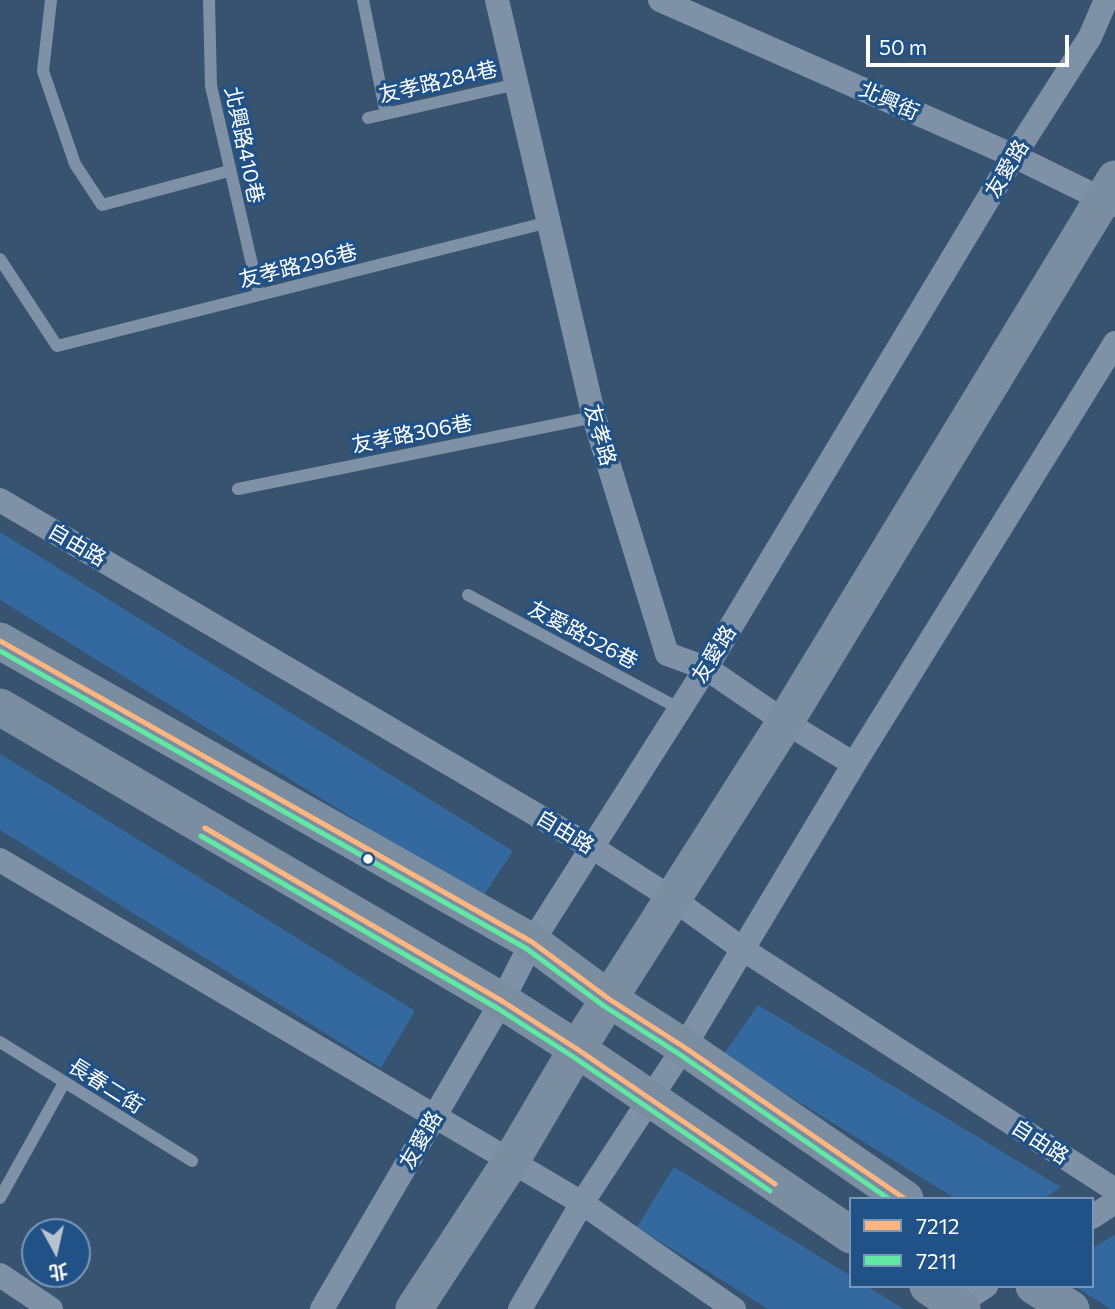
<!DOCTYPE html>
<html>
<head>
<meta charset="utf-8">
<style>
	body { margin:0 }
	#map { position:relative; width:1115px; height:1309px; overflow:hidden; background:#385370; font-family:Commissioner,"Noto Sans TC",sans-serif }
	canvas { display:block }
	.legend { position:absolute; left:849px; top:1197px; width:245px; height:91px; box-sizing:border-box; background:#205288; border:2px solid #7997b8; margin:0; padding:9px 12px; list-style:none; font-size:21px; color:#fff }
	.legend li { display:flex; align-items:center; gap:14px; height:35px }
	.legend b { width:35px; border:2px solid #7997b8 }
	.north { position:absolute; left:21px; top:1218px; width:70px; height:70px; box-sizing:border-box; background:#205288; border:2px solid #7997b8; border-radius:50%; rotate:172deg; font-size:19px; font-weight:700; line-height:28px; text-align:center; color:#fff }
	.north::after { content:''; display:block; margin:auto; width:24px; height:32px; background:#b9c3cd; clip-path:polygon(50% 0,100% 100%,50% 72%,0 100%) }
	.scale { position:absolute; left:866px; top:35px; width:203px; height:32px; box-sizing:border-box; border:4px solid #fff; border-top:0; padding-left:9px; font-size:21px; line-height:24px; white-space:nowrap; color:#fff; -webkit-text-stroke:5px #205288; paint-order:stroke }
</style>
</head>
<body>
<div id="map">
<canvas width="1115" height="1309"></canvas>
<ul class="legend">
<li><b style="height:9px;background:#ffb580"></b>7212</li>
<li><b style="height:9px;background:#60e9a3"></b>7211</li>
</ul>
<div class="north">北</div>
<div class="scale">50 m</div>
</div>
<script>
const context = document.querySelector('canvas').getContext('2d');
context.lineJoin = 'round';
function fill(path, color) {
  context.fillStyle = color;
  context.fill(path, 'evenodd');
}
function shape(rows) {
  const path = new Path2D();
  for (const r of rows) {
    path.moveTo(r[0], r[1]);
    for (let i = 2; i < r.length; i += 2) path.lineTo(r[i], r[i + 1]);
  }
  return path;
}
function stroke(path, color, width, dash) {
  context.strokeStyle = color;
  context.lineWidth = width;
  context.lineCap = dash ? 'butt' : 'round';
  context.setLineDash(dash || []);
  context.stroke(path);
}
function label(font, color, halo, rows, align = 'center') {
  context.font = font + ' Commissioner,"Noto Sans TC",sans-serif';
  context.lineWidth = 7;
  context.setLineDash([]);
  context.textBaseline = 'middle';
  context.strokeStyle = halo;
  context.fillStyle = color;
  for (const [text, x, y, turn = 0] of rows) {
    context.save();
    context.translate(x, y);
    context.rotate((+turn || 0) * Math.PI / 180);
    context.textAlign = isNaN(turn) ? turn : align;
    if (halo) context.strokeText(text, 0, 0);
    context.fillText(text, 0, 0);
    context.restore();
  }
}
fill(shape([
	[0,532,513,851,482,898,0,600],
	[0,754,415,1011,381,1068,0,830],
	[758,1005,1061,1187,1043,1199,956,1199,723,1055],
	[674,1167,851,1276,851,1286,867,1286,904,1309,768,1309,637,1227],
	[1115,1235,1115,1309,1111,1309,1074,1286,1092,1286,1092,1248]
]), '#34699f');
stroke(shape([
	[51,0,43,71,75,164,102,205,229,171],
	[209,0,211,86,259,295],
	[363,0,386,114],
	[368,118,517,84],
	[0,259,57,346,549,222],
	[238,489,594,417],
	[468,595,680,709],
	[0,1042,192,1161],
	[0,1198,64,1083]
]), '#7f91a6', 12);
stroke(shape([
	[497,0,594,417,667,654,706,668,785,722,854,764],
	[660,0,1014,156,1114,205],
	[0,500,593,848,673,899,744,950,1115,1190],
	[0,860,582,1203,734,1309],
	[1092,1217,1115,1202],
	[0,1275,51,1309],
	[322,1309,502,1001,532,942,706,668,1014,156,1090,37,1106,0],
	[520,1309,582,1203,684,1047,854,764,1115,343],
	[951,1309,986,1286]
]), '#7f91a6', 24);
stroke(shape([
	[0,641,532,942,609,999,684,1047,905,1199],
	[0,707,502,1001,577,1049,851,1235],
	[928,1286,962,1309],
	[1034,1286,1071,1309],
	[414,1309,511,1161,577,1049,785,722,1115,179]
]), '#7a8da1', 37);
stroke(shape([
	[0,641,532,942,609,999,684,1047,905,1199],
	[205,828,502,1001,577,1049,775,1184]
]), '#ffb580', 5);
stroke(shape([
	[0,651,527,949,604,1006,679,1054,889,1199],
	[201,836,497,1008,572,1056,770,1191]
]), '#60e9a3', 5);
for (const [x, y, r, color] of [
	[368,859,6,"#fff"]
]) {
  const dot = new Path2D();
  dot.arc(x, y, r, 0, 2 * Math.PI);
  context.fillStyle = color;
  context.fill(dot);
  stroke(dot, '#205288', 2.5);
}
label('21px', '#fff', '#205288', [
	["友孝路284巷",438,82,-13],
	["北興街",889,101,24],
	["北興路410巷",244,145,78],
	["友愛路",1007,169,-59],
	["友孝路296巷",298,266,-14],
	["友孝路306巷",412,434,-11],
	["友孝路",600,435,74],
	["自由路",77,545,30],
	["友愛路526巷",583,635,28],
	["友愛路",714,654,-58],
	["自由路",565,832,31],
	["長春二街",106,1086,32],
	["友愛路",421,1140,-60],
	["自由路",1040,1142,33]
]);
</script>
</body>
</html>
